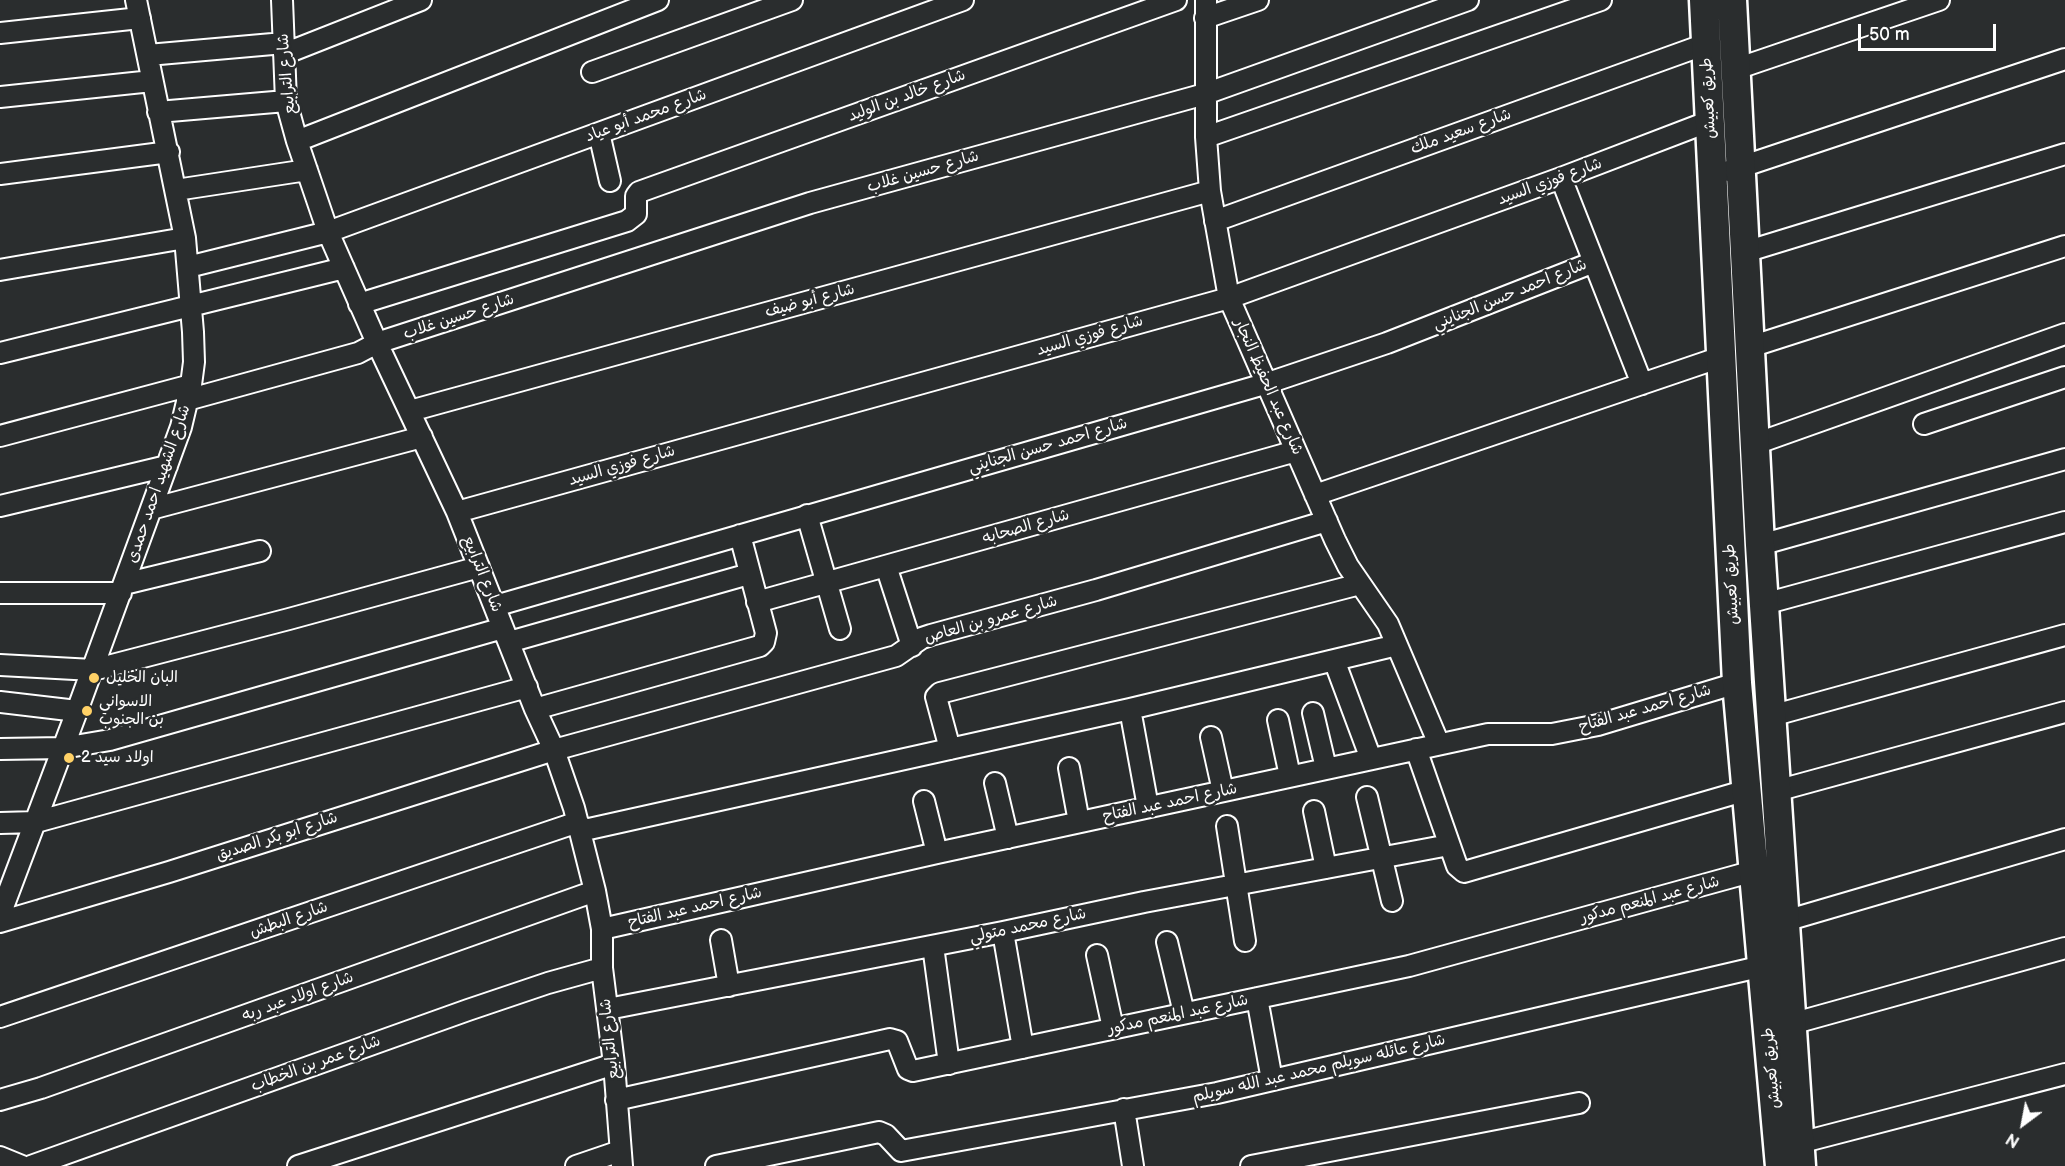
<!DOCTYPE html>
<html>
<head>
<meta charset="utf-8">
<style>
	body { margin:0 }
	#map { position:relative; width:2065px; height:1166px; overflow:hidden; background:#2a2d2e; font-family:"Balsamiq Sans",sans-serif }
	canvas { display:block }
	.north { position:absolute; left:1993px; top:1094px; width:60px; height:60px; -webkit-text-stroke:4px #2a2d2e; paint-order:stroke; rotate:212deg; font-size:16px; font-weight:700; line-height:24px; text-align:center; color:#fff }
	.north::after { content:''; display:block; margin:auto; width:21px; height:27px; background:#fff; clip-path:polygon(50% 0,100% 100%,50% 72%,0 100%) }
	.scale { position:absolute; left:1858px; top:24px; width:138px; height:27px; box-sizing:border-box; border:3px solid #fff; border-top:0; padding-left:8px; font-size:18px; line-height:21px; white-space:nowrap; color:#fff; -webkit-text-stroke:4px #2a2d2e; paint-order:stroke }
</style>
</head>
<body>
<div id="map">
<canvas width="2065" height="1166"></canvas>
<div class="north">N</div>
<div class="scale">50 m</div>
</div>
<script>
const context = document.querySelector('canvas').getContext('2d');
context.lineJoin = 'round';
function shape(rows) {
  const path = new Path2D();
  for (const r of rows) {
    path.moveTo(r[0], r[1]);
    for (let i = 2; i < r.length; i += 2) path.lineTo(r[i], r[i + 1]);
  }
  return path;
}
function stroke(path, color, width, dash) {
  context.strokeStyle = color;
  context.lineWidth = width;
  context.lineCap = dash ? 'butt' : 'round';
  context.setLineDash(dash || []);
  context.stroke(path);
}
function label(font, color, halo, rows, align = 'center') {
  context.font = font + ' "Balsamiq Sans","Playpen Sans Arabic",sans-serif';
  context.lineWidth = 5;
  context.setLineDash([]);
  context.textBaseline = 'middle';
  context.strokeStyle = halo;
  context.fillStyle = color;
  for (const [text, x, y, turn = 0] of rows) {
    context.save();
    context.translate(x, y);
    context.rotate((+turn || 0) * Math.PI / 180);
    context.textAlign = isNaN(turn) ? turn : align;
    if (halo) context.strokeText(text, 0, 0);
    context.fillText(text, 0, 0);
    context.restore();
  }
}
const street = shape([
	[282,0,286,101,297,141,328,232,377,343,457,512,535,709,554,750,574,808,595,891,602,929,602,968,614,1064,622,1166],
	[1206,0,1206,137,1210,191,1229,298,1335,540,1348,566,1388,624,1439,744],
	[1205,18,1258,0],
	[0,33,140,18],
	[284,54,421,0],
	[148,55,284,43],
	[1736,69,1939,0],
	[592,72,792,0],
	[0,97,152,81],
	[158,112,286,101],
	[599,133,610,181],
	[1206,137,1601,0],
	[297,141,658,0],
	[1729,171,2065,59],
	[0,174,169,152],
	[1561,178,1642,384],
	[176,190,307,170],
	[1215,221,1706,44],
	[1745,252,2065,154],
	[188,267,328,232,963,0],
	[0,270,185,238],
	[359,304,627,221,636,214,636,196,639,192,1176,0],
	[1750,347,2065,246],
	[0,353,344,268],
	[187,400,358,353,377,343,810,203,1205,94,1468,0],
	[410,411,1210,191],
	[1924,424,2065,377],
	[0,436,191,385],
	[1755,444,2065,334],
	[1315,495,1721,357],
	[0,506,167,466],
	[151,509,422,437],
	[457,512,1229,298,1561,178,1710,121],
	[807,515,840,629],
	[1760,545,2065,459],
	[886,566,912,646],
	[124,584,260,551],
	[0,593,121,593],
	[757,602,1296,451],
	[1764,604,2065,522],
	[495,606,1268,383,1387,343,1594,262],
	[509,642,749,574],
	[1334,660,1371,759],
	[0,665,93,670,289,619,479,567],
	[0,702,77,711],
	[535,709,760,646,764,642,766,633,740,535],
	[1130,709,1148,807],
	[1313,713,1326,768],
	[1771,716,2065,635],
	[1278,720,1290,776],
	[1211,737,1223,791],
	[0,749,63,748,110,740,503,628],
	[950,749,936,697,940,693,1360,584],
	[1416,749,1457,866,1464,872,1747,790],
	[1069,768,1079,822],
	[995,783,1008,838],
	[1776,791,2065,712],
	[1367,797,1392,901],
	[924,801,937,853],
	[1314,811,1326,868],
	[0,823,36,822,527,687],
	[1227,826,1245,941],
	[580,831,1130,709,1397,645],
	[0,915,77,711,181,427,191,385,194,362,193,332,185,238,136,0],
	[1785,921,2065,839],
	[0,922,169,872,554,750,896,656,922,638,931,635,1096,590,1327,521],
	[602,929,937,853,1488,734,1552,734,1598,725,1737,683],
	[1003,932,1023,1048],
	[721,940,729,986],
	[1167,942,1184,1013],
	[933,946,949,1064],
	[1097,955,1113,1028],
	[1257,998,1272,1080],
	[608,1009,1003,932,1144,902,1449,845],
	[0,1017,578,822],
	[1791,1024,2065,948],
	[0,1100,41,1088,595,891],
	[616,1100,890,1039,897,1041,908,1069,913,1071,1409,966,1754,871],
	[1124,1109,1133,1166],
	[1799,1143,2065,1074],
	[0,1157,22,1166],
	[31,1166,468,1010,548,983,602,968],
	[298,1166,614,1064],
	[576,1166,620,1151],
	[716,1166,879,1132,886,1135,901,1151,1217,1093,1763,966],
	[1251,1166,1579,1103]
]);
const secondary = shape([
	[1704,0,1737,683,1780,1166],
	[1732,0,1760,545,1801,1166]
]);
stroke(street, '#fff', 24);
stroke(secondary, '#fff', 33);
stroke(street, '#2a2d2e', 20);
stroke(secondary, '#2a2d2e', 28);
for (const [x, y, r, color] of [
	[94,678,6,"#ffd166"],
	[87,711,6,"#ffd166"],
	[69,758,6,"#ffd166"]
]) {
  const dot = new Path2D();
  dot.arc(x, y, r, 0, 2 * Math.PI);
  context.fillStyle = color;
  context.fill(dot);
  stroke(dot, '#2a2d2e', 2);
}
label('16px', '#fff', '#2a2d2e', [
	["شارع الترابيع",287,74,-95],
	["شارع خالد بن الوليد",907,96,-20],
	["طريق كعبيش",1709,98,-93],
	["شارع محمد أبو عياد",646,116,-20],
	["شارع سعيد ملك",1461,132,-20],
	["شارع حسين غلاب",923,172,-16],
	["شارع فوزي السيد",1550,182,-20],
	["شارع احمد حسن الجنايني",1510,295,-22],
	["شارع أبو ضيف",810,301,-15],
	["شارع حسين غلاب",459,317,-18],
	["شارع فوزي السيد",1090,336,-16],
	["شارع عبد الحفيظ النجار",1268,387,66],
	["شارع احمد حسن الجنايني",1048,446,-16],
	["شارع فوزي السيد",622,466,-16],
	["شارع الشهيد احمد حمدى",159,484,-71],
	["شارع الصحابه",1026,527,-16],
	["شارع الترابيع",482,574,68],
	["طريق كعبيش",1732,584,-93],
	["شارع عمرو بن العاص",991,620,-16],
	["شارع احمد عبد الفتاح",1645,709,-16],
	["شارع احمد عبد الفتاح",1170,803,-12],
	["شارع ابو بكر الصديق",277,837,-18],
	["شارع عبد المنعم مدكور",1650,900,-15],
	["شارع احمد عبد الفتاح",695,908,-13],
	["شارع البطش",289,920,-19],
	["شارع محمد متولي",1028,926,-12],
	["شارع اولاد عبد ربه",298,997,-20],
	["شارع عبد المنعم مدكور",1178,1015,-12],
	["شارع الترابيع",610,1039,-96],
	["شارع عمر بن الخطاب",316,1064,-20],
	["طريق كعبيش",1772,1068,-95],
	["شارع عائله سويلم محمد عبد الله سويلم",1319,1069,-13]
]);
label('16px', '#fff', '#2a2d2e', [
	["البان الخليل",106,678],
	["الاسواني",99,702],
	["بن الجنوب",99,720],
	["اولاد سيد 2",81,758]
], 'left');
</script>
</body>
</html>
